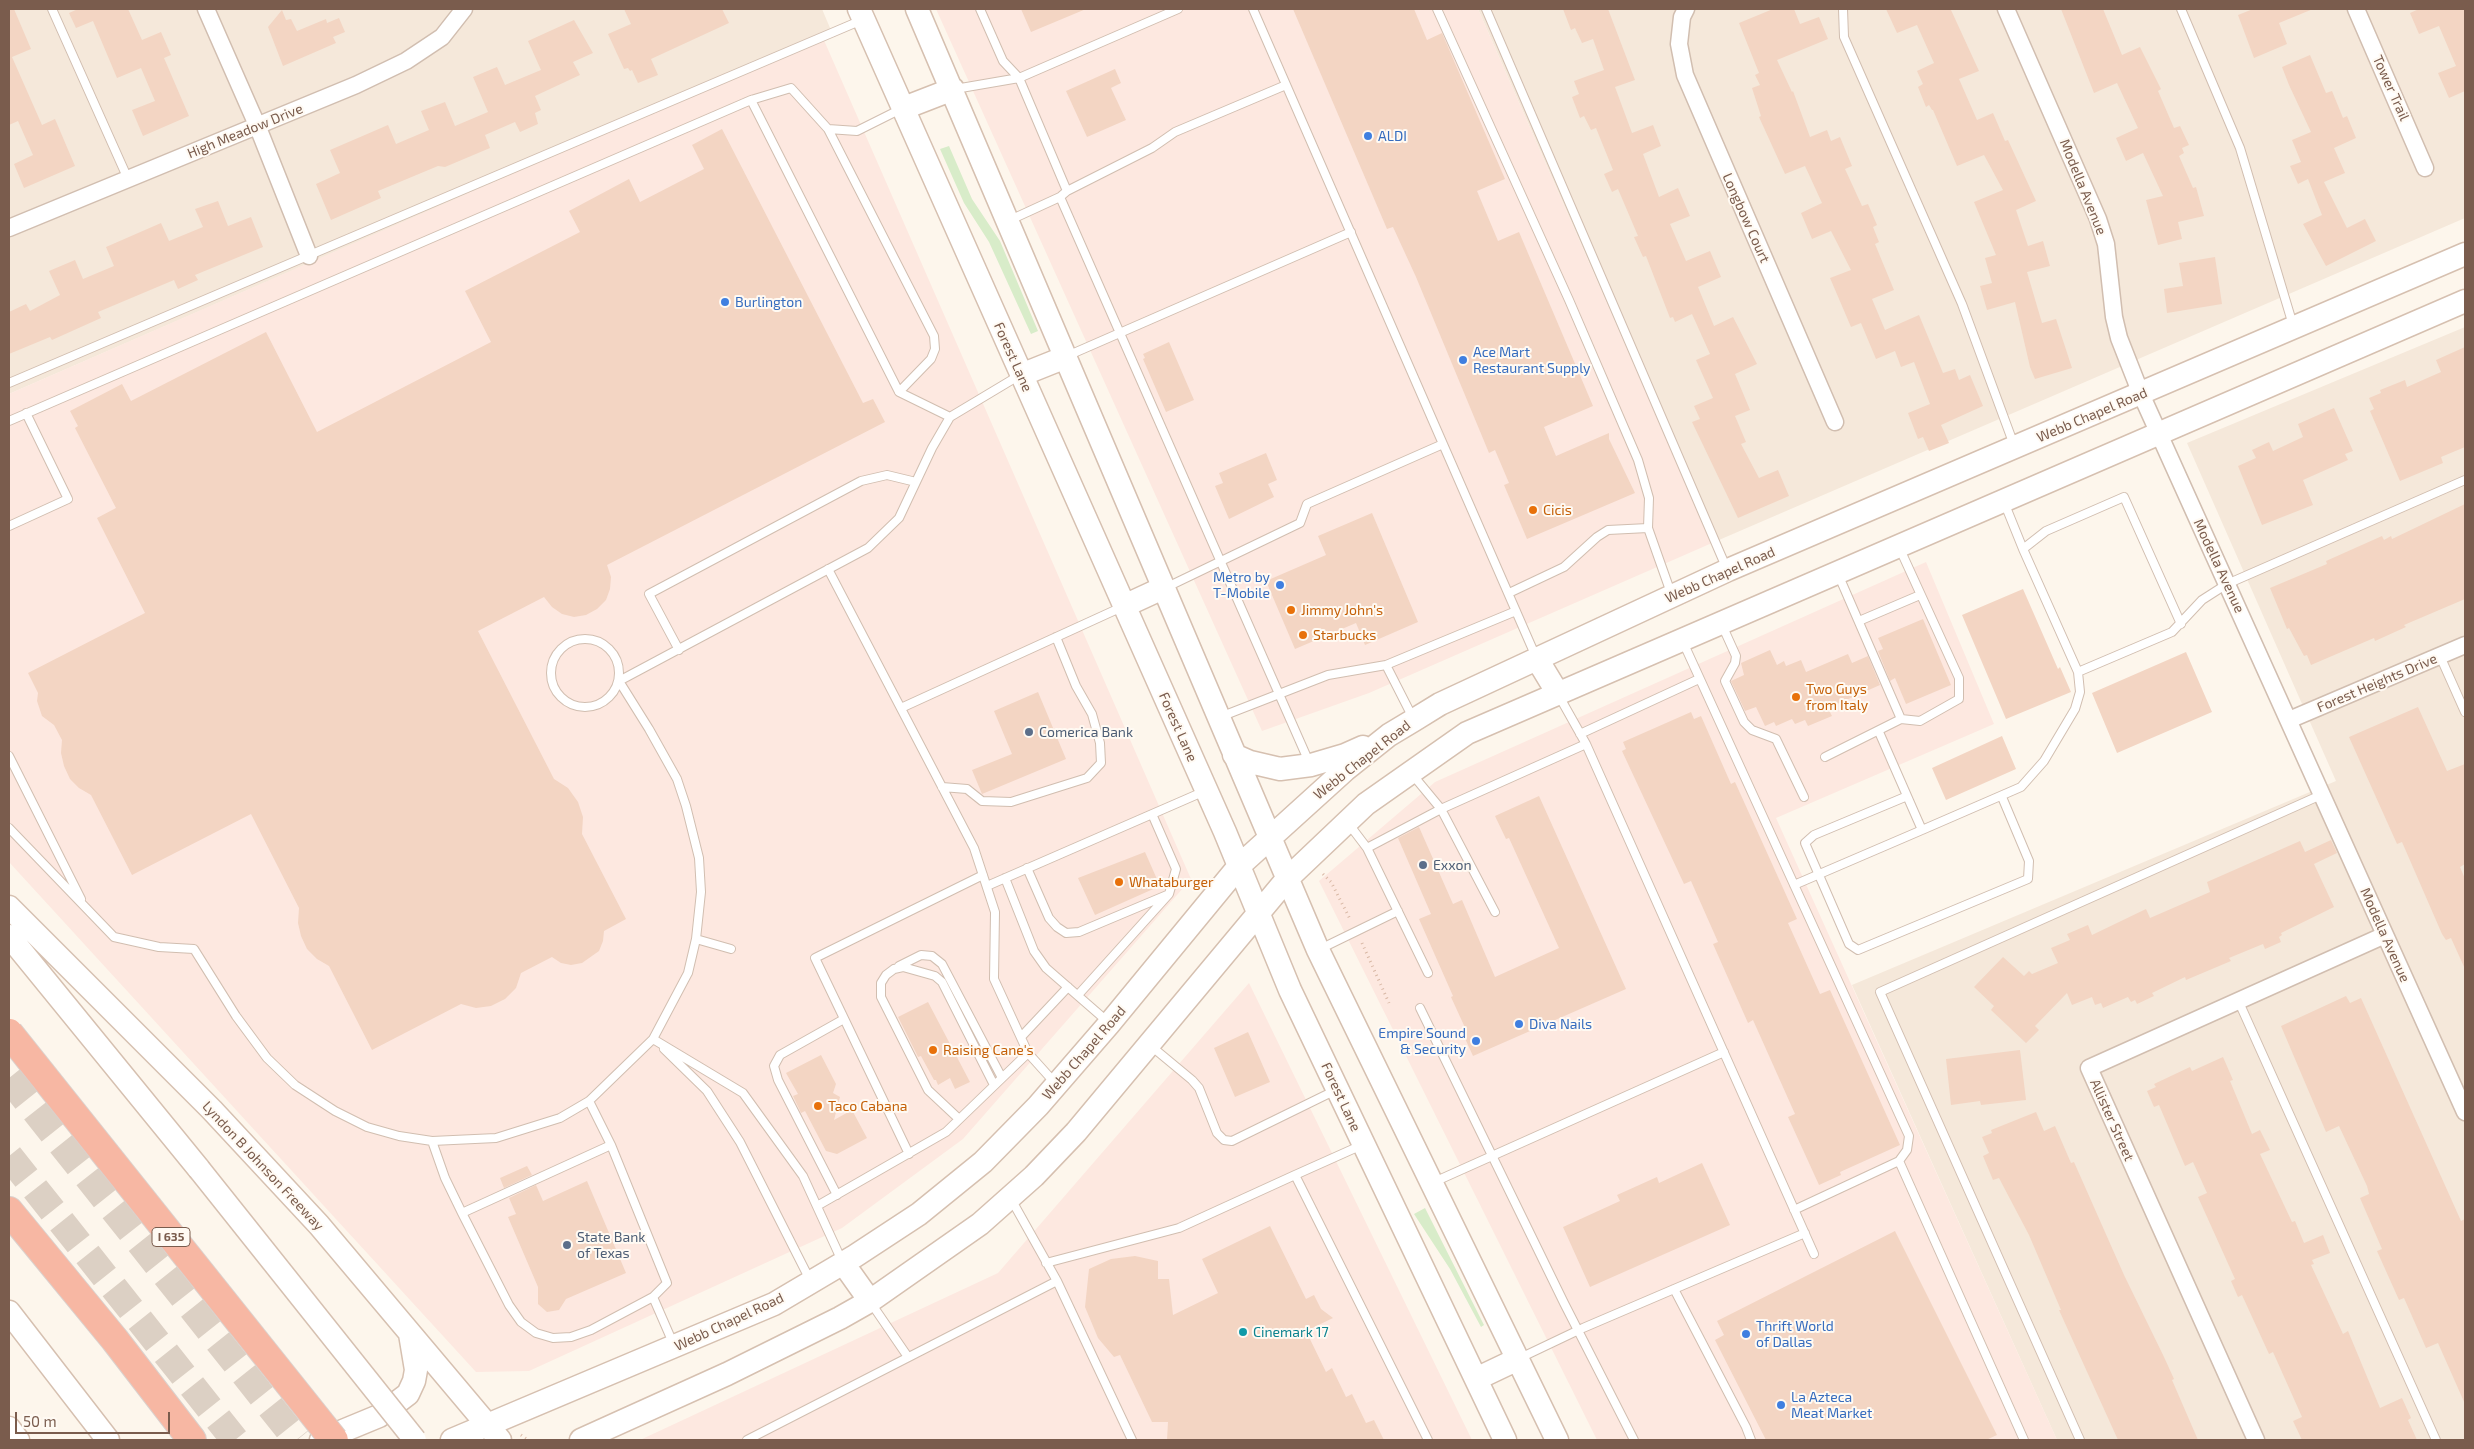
<!DOCTYPE html>
<html>
<head>
<meta charset="utf-8">
<style>
	body { margin:0 }
	#map { position:relative; width:2474px; height:1449px; overflow:hidden; background:#fdf6ec; font-family:"Exo 2",sans-serif }
	canvas { display:block }
	.frame { position:absolute; inset:0; border:10px solid #7a5c4d; pointer-events:none }
	.scale { position:absolute; left:15px; top:1412px; width:155px; height:22px; box-sizing:border-box; border:2px solid #7a5c4d; border-top:0; padding-left:6px; font-size:15px; line-height:18px; white-space:nowrap; color:#7a5c4d; -webkit-text-stroke:4px #fffaf3; paint-order:stroke }
</style>
</head>
<body>
<div id="map">
<canvas width="2474" height="1449"></canvas>
<div class="frame"></div>
<div class="scale">50 m</div>
</div>
<script>
const context = document.querySelector('canvas').getContext('2d');
context.lineJoin = 'round';
function fill(path, color) {
  context.fillStyle = color;
  context.fill(path, 'evenodd');
}
function shape(rows) {
  const path = new Path2D();
  for (const r of rows) {
    if (r.length === 3) {
      path.moveTo(r[0] + r[2], r[1]);
      path.arc(r[0], r[1], r[2], 0, 2 * Math.PI);
      continue;
    }
    path.moveTo(r[0], r[1]);
    for (let i = 2; i < r.length; i += 2) path.lineTo(r[i], r[i + 1]);
  }
  return path;
}
function stroke(path, color, width, dash) {
  context.strokeStyle = color;
  context.lineWidth = width;
  context.lineCap = dash ? 'butt' : 'round';
  context.setLineDash(dash || []);
  context.stroke(path);
}
function label(font, color, halo, rows, align = 'center') {
  context.font = font + ' "Exo 2",sans-serif';
  context.lineWidth = 4;
  context.setLineDash([]);
  context.textBaseline = 'middle';
  context.strokeStyle = halo;
  context.fillStyle = color;
  for (const [text, x, y, turn = 0] of rows) {
    context.save();
    context.translate(x, y);
    context.rotate((+turn || 0) * Math.PI / 180);
    context.textAlign = isNaN(turn) ? turn : align;
    if (halo) context.strokeText(text, 0, 0);
    context.fillText(text, 0, 0);
    context.restore();
  }
}
fill(shape([
	[9,9,822,9,833,35,9,394],
	[1478,9,2465,9,2465,218,1712,543],
	[2465,327,2465,1440,2057,1440,1852,985,2336,781,2187,443]
]), '#f5e8da');
fill(shape([
	[936,9,1478,9,1712,543,1369,693,1262,731],
	[823,38,1191,879,963,1139,842,1228,529,1371,476,1372,9,862,9,394],
	[1926,562,1994,724,1776,818,2057,1440,1597,1440,1319,881,1435,782],
	[1249,983,1472,1440,640,1440,998,1273]
]), '#fde8e0');
fill(shape([
	[949,146,972,199,1000,241,1038,331,1031,334,989,242,964,203,940,149],
	[1425,1208,1484,1325,1481,1327,1450,1269,1414,1214]
]), '#d8ecc9');
fill(shape([
	[9,9,14,9,31,49,12,57,42,125,55,119,75,166,24,188,14,164,33,155,18,121,9,125],
	[78,9,128,9,142,40,161,32,171,55,164,58,189,116,143,136,132,110,155,101,141,68,117,78,93,21,76,28,69,13],
	[624,9,722,9,729,23,651,59,658,75,638,83,632,70,630,71,628,68,624,69,608,34,631,24],
	[1021,9,1086,9,1031,32],
	[1293,9,1414,9,1427,40,1442,33,1505,179,1477,191,1498,241,1519,232,1593,406,1544,427,1556,456,1609,433,1609,439,1635,493,1527,539,1504,485,1509,483,1495,450,1489,453,1416,277,1393,227,1387,229],
	[1563,9,1608,9,1635,80,1615,87,1632,133,1653,125,1661,146,1643,154,1659,197,1678,188,1690,216,1670,224,1686,261,1710,251,1721,277,1698,287,1714,326,1733,317,1757,364,1735,374,1750,410,1735,416,1746,442,1741,444,1759,478,1778,470,1789,496,1738,518,1692,422,1700,419,1694,406,1713,398,1696,360,1710,354,1692,314,1675,322,1673,317,1670,318,1646,256,1643,257,1634,237,1638,236,1618,189,1612,192,1604,174,1613,170,1596,128,1591,130,1584,116,1580,118,1572,97,1579,94,1574,81,1604,70,1593,39,1582,43,1575,28,1571,30],
	[1773,9,1794,9,1800,24,1819,17,1828,39,1777,60,1792,92,1793,91,1810,137,1827,130,1831,141,1840,137,1852,166,1845,169,1862,206,1868,204,1877,225,1873,227,1879,242,1875,244,1894,290,1872,299,1885,330,1919,315,1943,373,1955,369,1959,380,1970,375,1983,406,1941,425,1949,443,1929,451,1923,437,1918,439,1908,413,1930,404,1914,362,1901,367,1895,351,1876,359,1861,323,1851,327,1830,278,1851,270,1831,231,1812,239,1801,213,1822,203,1805,166,1785,174,1759,117,1761,116,1752,88,1760,85,1755,75,1759,73,1739,23],
	[1886,9,1954,9,1951,10,1979,71,1959,79,1977,120,1993,113,2005,141,2008,140,2036,201,2016,210,2028,246,2043,241,2050,266,2027,272,2042,323,2056,319,2072,368,2035,379,2030,367,2015,302,1987,310,1980,286,1992,283,1985,258,1996,255,1974,202,2003,190,1984,155,1957,166,1933,110,1932,110,1929,105,1926,107,1918,87,1923,84,1917,71,1934,63,1917,25,1897,33],
	[2061,9,2103,9,2122,55,2140,47,2161,89,2158,91,2174,128,2180,126,2189,145,2182,148,2184,153,2179,156,2193,188,2196,187,2204,216,2178,222,2182,239,2158,245,2146,200,2163,196,2143,153,2126,161,2116,138,2138,128,2117,83,2094,93],
	[2253,9,2313,9,2279,23,2287,44,2254,58,2238,15],
	[2419,9,2465,9,2465,91,2449,98,2438,73,2456,66,2439,26,2419,34,2410,13],
	[282,10,286,20,291,19,297,31,326,19,327,23,339,18,345,32,333,37,336,43,283,66,268,27],
	[574,20,593,53,573,62,580,75,535,96,541,110,535,113,538,124,520,132,515,122,485,135,490,148,445,167,438,166,378,191,381,198,331,220,316,184,340,173,330,150,388,125,396,144,429,130,421,111,445,102,455,126,488,112,473,77,497,67,505,85,541,70,528,41],
	[2310,55,2326,93,2332,91,2343,118,2347,116,2356,138,2334,148,2345,173,2324,182,2347,228,2365,219,2376,241,2326,266,2303,224,2322,215,2308,179,2298,184,2290,166,2301,162,2292,140,2311,132,2289,85,2282,67],
	[1115,69,1121,83,1111,88,1126,120,1087,137,1066,91],
	[722,129,863,403,873,399,885,422,607,565,611,577,610,589,606,600,597,609,586,615,574,617,562,614,552,607,544,597,478,631,554,779,568,788,578,802,583,817,582,834,626,919,604,931,603,941,599,951,582,963,571,965,561,963,552,957,521,973,516,988,505,999,491,1006,476,1008,461,1004,372,1050,329,966,317,959,307,949,301,936,298,923,299,908,251,814,132,875,91,795,79,788,70,779,64,766,61,753,62,740,54,725,42,716,37,701,38,693,28,673,145,613,97,518,116,508,75,428,78,426,70,411,122,384,131,401,266,332,317,432,491,342,465,291,580,232,569,211,629,179,640,202,704,169,692,145],
	[218,201,228,226,251,217,263,247,195,275,198,280,178,289,174,280,98,312,101,318,52,340,50,337,9,354,9,312,26,304,30,311,60,295,49,271,75,260,83,279,114,266,106,247,161,223,169,241,203,227,195,209],
	[2215,257,2222,304,2167,313,2164,289,2183,286,2179,263],
	[1169,342,1194,400,1166,412,1143,359,1145,358,1143,354],
	[2465,347,2465,447,2441,457,2443,463,2400,481,2370,411,2374,409,2369,398,2381,393,2380,390,2405,380,2407,387,2441,372,2436,360],
	[2334,408,2353,451,2345,454,2348,460,2303,480,2313,505,2262,525,2238,466,2256,458,2252,450,2269,442,2273,451,2303,437,2298,424],
	[1266,453,1277,480,1268,484,1274,497,1229,519,1215,486,1223,483,1219,473],
	[2465,504,2465,599,2404,625,2406,627,2375,641,2374,638,2311,665,2307,655,2304,656,2289,628,2287,629,2270,588,2327,564,2326,561,2382,536,2384,540,2391,536,2392,539],
	[1372,513,1418,622,1365,645,1356,623,1295,649,1266,581,1326,555,1318,536],
	[2023,589,2058,669,2060,667,2071,692,2006,719,1962,615],
	[1923,619,1951,685,1906,704,1895,678,1890,681,1878,651,1883,649,1878,638],
	[1770,650,1777,665,1784,661,1786,666,1801,660,1806,672,1848,654,1852,663,1868,656,1880,685,1828,708,1832,716,1808,726,1805,720,1795,724,1792,719,1776,726,1774,722,1765,726,1756,707,1745,711,1731,681,1744,675,1741,663],
	[2186,652,2212,712,2117,753,2092,693],
	[1038,692,1066,759,982,794,972,770,1012,754,994,711],
	[2418,707,2447,771,2465,764,2465,864,2460,867,2465,879,2465,969,2451,938,2446,940,2442,934,2402,842,2397,844,2349,737],
	[1691,712,1694,719,1701,716,1731,784,1735,782,1797,919,1788,923,1820,994,1830,990,1900,1145,1840,1172,1841,1175,1819,1185,1788,1117,1795,1114,1753,1020,1748,1023,1713,944,1718,942,1691,881,1684,884,1622,751,1626,749,1623,742],
	[2002,736,2016,769,1946,800,1932,768],
	[1539,796,1626,989,1473,1056,1463,1034,1467,1032,1451,997,1453,996,1419,919,1431,914,1398,838,1419,827,1453,904,1462,900,1495,977,1559,948,1509,838,1506,839,1495,816],
	[2331,840,2337,853,2314,864,2334,907,2281,933,2282,935,2279,937,2281,942,2265,949,2263,944,2229,958,2231,961,2186,980,2185,977,2152,993,2154,996,2137,1004,2135,1000,2131,1002,2128,997,2103,1008,2101,1003,2095,1005,2092,997,2072,1005,2067,993,2035,1026,2039,1030,2026,1043,1991,1010,1994,1006,1974,987,2003,957,2024,976,2029,971,2032,974,2058,963,2051,948,2070,940,2067,934,2088,925,2092,935,2146,909,2150,918,2210,892,2207,882,2300,841,2305,852],
	[1145,852,1160,886,1095,915,1078,878],
	[2346,996,2350,1003,2361,998,2461,1221,2465,1219,2465,1404,2438,1343,2426,1348,2404,1298,2399,1300,2377,1251,2382,1249,2360,1198,2369,1194,2367,1186,2339,1126,2326,1132,2281,1026],
	[928,1002,970,1082,955,1089,950,1078,938,1085,936,1080,934,1080,921,1056,918,1057,898,1017],
	[1248,1032,1270,1082,1235,1097,1214,1048],
	[2020,1050,2026,1100,1981,1105,1980,1101,1951,1105,1946,1059],
	[821,1055,836,1084,833,1093,840,1097,834,1120,852,1110,867,1138,837,1154,826,1151,805,1111,801,1113,793,1096,798,1094,786,1073],
	[2223,1057,2233,1080,2230,1081,2252,1134,2260,1130,2270,1150,2260,1154,2292,1222,2295,1221,2304,1243,2323,1235,2330,1253,2312,1260,2314,1264,2311,1265,2343,1334,2348,1331,2380,1408,2402,1398,2411,1418,2408,1420,2417,1440,2302,1440,2293,1421,2302,1417,2273,1352,2269,1354,2242,1295,2238,1297,2231,1281,2235,1279,2198,1197,2207,1193,2193,1162,2185,1166,2159,1105,2154,1107,2147,1091,2156,1087,2154,1084,2190,1067,2192,1071],
	[2036,1112,2044,1131,2055,1126,2071,1163,2074,1162,2124,1275,2164,1357,2174,1379,2172,1380,2198,1440,2118,1440,2059,1310,2061,1310,2029,1235,1999,1178,1993,1180,1983,1156,1989,1153,1982,1137,1992,1133,1991,1130],
	[1702,1163,1730,1225,1590,1287,1563,1227,1620,1201,1617,1195,1657,1177,1659,1183],
	[527,1166,532,1175,504,1188,500,1178],
	[587,1181,626,1273,566,1299,559,1310,547,1312,538,1304,538,1287,508,1217,516,1214,509,1198,536,1185,543,1201],
	[1270,1226,1306,1299,1314,1295,1321,1309,1333,1318,1306,1331,1326,1372,1332,1368,1346,1397,1352,1394,1366,1423,1374,1420,1384,1440,1167,1440,1168,1422,1152,1422,1120,1355,1114,1357,1098,1338,1085,1307,1089,1269,1111,1259,1135,1256,1158,1261,1158,1279,1169,1279,1173,1315,1218,1293,1202,1259],
	[1895,1231,1997,1435,1986,1440,1766,1440,1715,1340,1724,1335,1717,1321]
]), '#f3d5c3');
stroke(shape([
	[9,1078,297,1440],
	[9,1156,235,1440]
]), '#dcd0c4', 28, [28, 14]);
const service = shape([
	[52,9,128,179],
	[980,9,1003,61,1019,78,1067,191],
	[1253,9,1536,657],
	[1437,9,1569,300,1638,460,1649,498,1648,528,1671,593],
	[1486,9,1726,567],
	[1843,9,1844,37,1962,304,2014,445],
	[2181,9,2240,148,2293,325],
	[955,89,1019,78,1178,9],
	[751,100,791,88,828,129,857,131,901,109],
	[828,129,934,336,935,349,931,359,899,392],
	[1060,197,1309,762],
	[1010,220,1060,197,1067,191,1152,148,1175,132,1286,85],
	[1067,356,1351,232],
	[9,383,862,20],
	[9,421,751,100,899,392,950,417],
	[2004,502,2023,549,2046,531,2124,497,2181,624],
	[9,526,68,499,26,413],
	[828,569,974,848,995,912,994,979,1028,1053,1055,1083],
	[1838,574,1901,719],
	[1165,588,1300,523,1307,504,1443,444],
	[1509,593,1564,567,1597,537,1608,530,1648,528],
	[1859,621,1920,595],
	[1722,625,1736,656,1735,663,1725,681,1744,722,1752,730,1776,739,1804,797],
	[585,673,34],
	[1683,642,1909,1136,1907,1150,1899,1161],
	[679,650,649,594,861,481,887,475,916,482],
	[2440,656,2465,712],
	[2078,672,2172,632,2202,600,2227,584,2465,480],
	[1559,696,1586,744,1814,1254],
	[901,708,1122,607],
	[1220,717,1328,675,1386,665],
	[1413,718,1386,665,1516,611],
	[1879,732,1922,830,2021,787,2044,761,2075,709,2080,692,2078,672,2023,549],
	[1580,734,1699,679],
	[9,756,81,899],
	[1825,757,1901,719,1920,721,1959,699,1959,678,1899,547],
	[1412,774,1441,809,1495,912],
	[942,787,967,789,982,801,1011,802,1087,778,1101,763,1100,743,1092,714,1076,686,1056,637],
	[1905,797,1814,835,1805,843,1849,944,1858,950,2028,879,2029,861,2002,797],
	[1348,823,1367,848,1428,973],
	[9,828,114,937,159,947,194,949,236,1016,267,1058,295,1085,335,1111,367,1127,399,1136,432,1141,496,1138,560,1118,589,1101,653,1039,688,973,696,939,701,892,699,858,686,806,677,779,649,729,619,681,868,548,899,518,932,448,950,417,1020,375],
	[1367,848,1441,809,1586,744],
	[1027,868,1049,918,1057,927,1066,933,1079,932,1167,895],
	[1005,878,1034,951,1046,968,1108,1022],
	[1794,885,1922,830],
	[987,886,1205,791],
	[696,939,731,949],
	[1320,949,1398,911],
	[899,966,921,955,932,956,942,964,1002,1078],
	[1078,995,1169,894,1176,869,1152,814],
	[2238,1000,2436,1440],
	[1420,1008,1564,1303,1634,1440],
	[1021,1037,1068,987],
	[653,1039,743,1093,803,1176,842,1261],
	[1151,1046,1192,1080,1199,1088,1217,1133,1224,1140,1232,1141,1336,1090],
	[664,1049,707,1091,740,1142,810,1280],
	[959,1119,928,1090,881,997,881,983,886,975,894,969,903,967,935,976,942,982,994,1085],
	[432,1141,445,1178,462,1213,509,1305,521,1322,536,1333,553,1338,571,1337,591,1330,653,1297,667,1283,611,1145,589,1101],
	[1362,1145,1295,1175,1428,1440],
	[909,1154,815,958,983,875],
	[1434,1182,1724,1052],
	[837,1195,778,1080,774,1066,780,1055,844,1019],
	[1011,1199,1057,1281,1132,1440],
	[817,1206,946,1132,1028,1053],
	[1794,1210,1899,1161,2024,1440],
	[462,1213,611,1145],
	[1046,1263,1179,1228,1295,1175],
	[1674,1289,1746,1427,1751,1440],
	[653,1297,673,1343],
	[871,1303,908,1357],
	[1520,1358,1583,1328,1805,1233],
	[747,1440,1057,1281],
	[2080,1440,1880,992,2321,795]
]);
const minor = shape([
	[206,9,257,125,309,256],
	[1686,9,1682,17,1679,44,1685,75,1835,422],
	[2006,9,2098,219,2106,244,2114,317,2119,338,2141,394,2465,1112],
	[2356,9,2425,168],
	[9,228,356,85,406,61,442,37,464,9],
	[2289,720,2465,645],
	[2256,1440,2089,1068,2385,935]
]);
const secondary = shape([
	[859,9,1225,832,1290,990,1505,1440],
	[917,9,1318,950,1557,1440],
	[904,108,953,89],
	[1021,375,1066,357],
	[1124,606,1163,588],
	[1537,659,1557,692],
	[1234,755,1250,762,1280,769,1311,765,1345,755,1363,747],
	[9,907,212,1110,319,1225,500,1440],
	[9,936,199,1169],
	[843,1263,870,1301],
	[9,1312,108,1440],
	[1476,1379,1518,1359],
	[9,1428,18,1440],
	[321,1440,379,1416,408,1394,414,1381,416,1370,410,1334],
	[452,1440,774,1304,855,1256,919,1214,983,1162,1038,1106,1109,1024,1239,866,1345,770,1389,735,1414,720,1440,704,1728,570,2465,254],
	[581,1440,727,1374,840,1318,870,1301,980,1224,1034,1176,1076,1132,1287,879,1366,804,1467,733,2465,301]
]);
const motorway = shape([
	[9,1211,115,1340,192,1440]
]);
stroke(service, '#d1beb0', 10);
stroke(minor, '#d1beb0', 19);
stroke(secondary, '#d6c0b0', 25);
stroke(motorway, '#dad1cd', 30);
stroke(shape([
	[1323,874,1331,882,1350,919],
	[1362,943,1389,1003],
	[521,1435,528,1440]
]), '#d9b8a5', 3, [1, 4]);
stroke(service, '#fff', 8);
stroke(minor, '#fff', 16);
stroke(secondary, '#fff', 22);
stroke(motorway, '#f7b7a3', 28);
const secondaryBridge = shape([
	[199,1169,415,1440]
]);
const motorwayBridge = shape([
	[9,1033,334,1440]
]);
stroke(secondaryBridge, '#d6c0b0', 25, []);
stroke(motorwayBridge, '#dad1cd', 30, []);
stroke(secondaryBridge, '#fff', 22);
stroke(motorwayBridge, '#f7b7a3', 28);
for (const [x, y, r, color] of [
	[1368,136,5,"#3f7fe0"],
	[725,302,5,"#3f7fe0"],
	[1463,360,5,"#3f7fe0"],
	[1533,510,5,"#e8710a"],
	[1280,585,5,"#3f7fe0"],
	[1291,610,5,"#e8710a"],
	[1303,635,5,"#e8710a"],
	[1796,697,5,"#e8710a"],
	[1029,732,5,"#5c6f8a"],
	[1423,865,5,"#5c6f8a"],
	[1119,882,5,"#e8710a"],
	[1519,1024,5,"#3f7fe0"],
	[1476,1041,5,"#3f7fe0"],
	[933,1050,5,"#e8710a"],
	[818,1106,5,"#e8710a"],
	[567,1245,5,"#5c6f8a"],
	[1243,1332,5,"#0f9aa8"],
	[1746,1334,5,"#3f7fe0"],
	[1781,1405,5,"#3f7fe0"]
]) {
  const dot = new Path2D();
  dot.arc(x, y, r, 0, 2 * Math.PI);
  context.fillStyle = color;
  context.fill(dot);
  stroke(dot, '#fffaf3', 2);
}
for (const [x, y, w] of [
	[171,1237,38]
]) {
  const box = new Path2D();
  box.roundRect(x - w / 2, y - 9.5, w, 19, 4);
  context.fillStyle = '#fffaf3';
  context.fill(box);
  stroke(box, '#7a5c4d', 1);
}
label('bold 12px', '#7a5c4d', null, [
	["I 635",171,1237]
]);
label('14px', '#7a5c4d', '#fffaf3', [
	["Tower Trail",2391,88,66],
	["High Meadow Drive",245,131,-22],
	["Modella Avenue",2083,187,68],
	["Longbow Court",1746,218,66],
	["Forest Lane",1013,357,66],
	["Webb Chapel Road",2092,415,-23],
	["Modella Avenue",2219,566,65],
	["Webb Chapel Road",1720,575,-24],
	["Forest Heights Drive",2377,683,-23],
	["Forest Lane",1178,727,66],
	["Webb Chapel Road",1362,760,-38],
	["Modella Avenue",2385,935,66],
	["Webb Chapel Road",1084,1053,-49],
	["Forest Lane",1341,1097,65],
	["Allister Street",2112,1120,66],
	["Lyndon B Johnson Freeway",263,1166,47],
	["Webb Chapel Road",729,1322,-25]
]);
label('14px', '#366cbe', '#fffaf3', [
	["ALDI",1378,136],
	["Burlington",735,302],
	["Ace Mart",1473,352],
	["Restaurant Supply",1473,368],
	["Metro by",1270,577,"right"],
	["T-Mobile",1270,593,"right"],
	["Diva Nails",1529,1024],
	["Empire Sound",1466,1033,"right"],
	["& Security",1466,1049,"right"],
	["Thrift World",1756,1326],
	["of Dallas",1756,1342],
	["La Azteca",1791,1397],
	["Meat Market",1791,1413]
], 'left');
label('14px', '#c56008', '#fffaf3', [
	["Cicis",1543,510],
	["Jimmy John's",1301,610],
	["Starbucks",1313,635],
	["Two Guys",1806,689],
	["from Italy",1806,705],
	["Whataburger",1129,882],
	["Raising Cane's",943,1050],
	["Taco Cabana",828,1106]
], 'left');
label('14px', '#4e5e75', '#fffaf3', [
	["Comerica Bank",1039,732],
	["Exxon",1433,865],
	["State Bank",577,1237],
	["of Texas",577,1253]
], 'left');
label('14px', '#0d838f', '#fffaf3', [
	["Cinemark 17",1253,1332]
], 'left');
</script>
</body>
</html>
